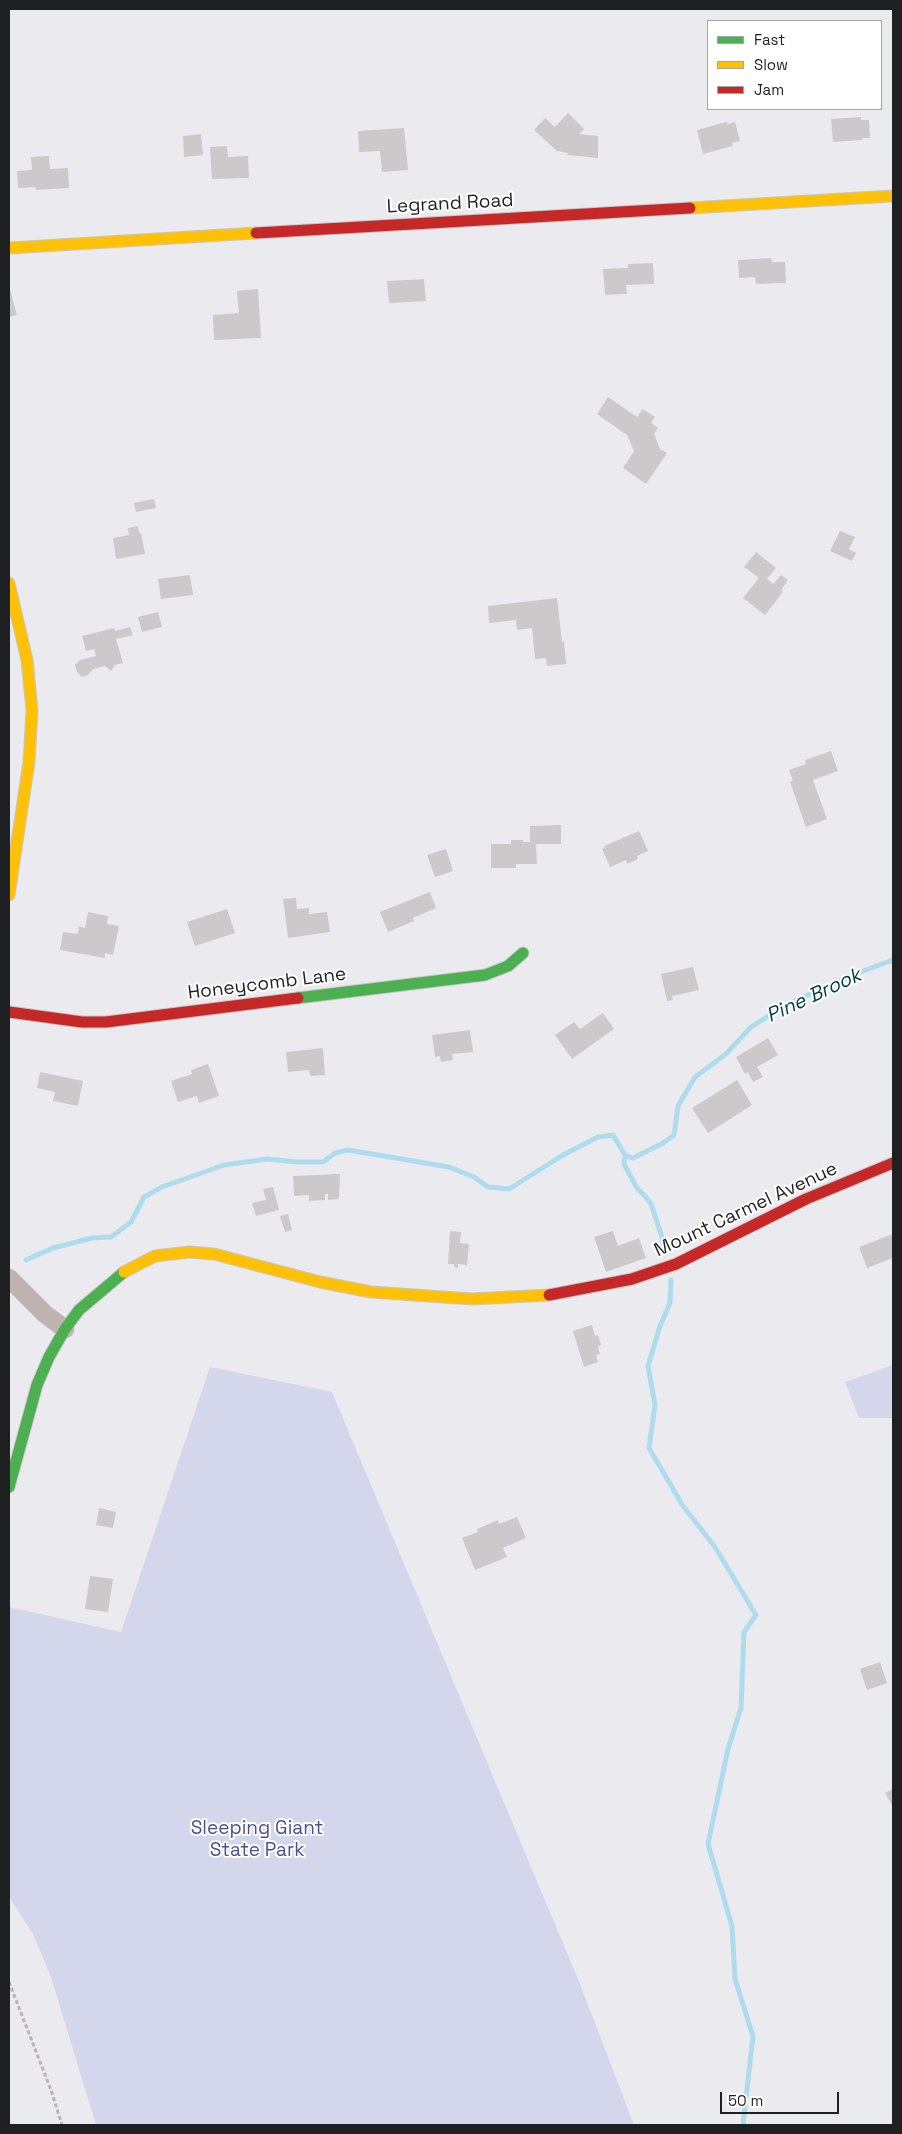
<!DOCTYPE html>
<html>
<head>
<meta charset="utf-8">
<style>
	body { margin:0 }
	#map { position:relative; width:902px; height:2134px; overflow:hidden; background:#ebebef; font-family:"Space Grotesk",sans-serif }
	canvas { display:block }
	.frame { position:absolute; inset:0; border:10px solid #1f2022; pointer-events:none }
	.legend { position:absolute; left:707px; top:20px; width:175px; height:90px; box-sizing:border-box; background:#fff; border:1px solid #a5a6a7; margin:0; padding:6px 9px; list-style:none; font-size:15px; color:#1f2022 }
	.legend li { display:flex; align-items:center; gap:10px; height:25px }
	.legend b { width:25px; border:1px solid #a5a6a7 }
	.scale { position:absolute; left:720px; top:2092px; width:119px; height:22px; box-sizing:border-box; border:2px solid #1f2022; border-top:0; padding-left:6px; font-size:15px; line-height:18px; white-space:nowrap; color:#1f2022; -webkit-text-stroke:4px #fff; paint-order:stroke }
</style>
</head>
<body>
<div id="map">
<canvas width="902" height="2134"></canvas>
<div class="frame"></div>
<ul class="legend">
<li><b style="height:6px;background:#4caf50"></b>Fast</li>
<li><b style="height:6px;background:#ffc107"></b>Slow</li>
<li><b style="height:6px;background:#c62828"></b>Jam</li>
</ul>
<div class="scale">50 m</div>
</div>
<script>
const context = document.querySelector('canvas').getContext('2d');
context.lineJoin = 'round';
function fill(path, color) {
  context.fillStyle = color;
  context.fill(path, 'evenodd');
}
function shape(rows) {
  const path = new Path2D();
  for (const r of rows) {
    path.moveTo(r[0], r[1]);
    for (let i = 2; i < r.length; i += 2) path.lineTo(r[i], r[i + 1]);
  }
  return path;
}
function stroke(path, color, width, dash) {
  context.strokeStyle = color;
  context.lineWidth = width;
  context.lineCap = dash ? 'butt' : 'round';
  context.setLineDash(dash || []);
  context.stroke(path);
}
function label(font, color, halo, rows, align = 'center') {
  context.font = font + ' "Space Grotesk",sans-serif';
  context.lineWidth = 4;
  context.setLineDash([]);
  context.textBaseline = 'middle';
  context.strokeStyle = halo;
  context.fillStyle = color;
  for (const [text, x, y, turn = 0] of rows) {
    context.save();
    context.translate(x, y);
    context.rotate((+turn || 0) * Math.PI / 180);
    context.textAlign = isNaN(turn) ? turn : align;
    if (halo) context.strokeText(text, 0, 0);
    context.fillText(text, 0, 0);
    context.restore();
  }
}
fill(shape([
	[893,1365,893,1418,859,1418,845,1382],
	[210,1367,332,1392,580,1984,634,2125,96,2125,51,1977,33,1934,9,1897,9,1607,121,1632]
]), '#d4d6ec');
stroke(shape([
	[625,1155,624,1164,637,1188,645,1196,651,1204,662,1237,665,1254],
	[26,1260,53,1248,92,1238,111,1237,131,1222,144,1197,162,1187,224,1165,267,1159,297,1162,323,1162,335,1153,348,1150,449,1167,474,1177,488,1187,509,1189,563,1155,598,1137,613,1135,625,1155,633,1158,663,1143,674,1135,678,1106,695,1077,726,1054,751,1027,786,1005,852,975,893,960],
	[671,1280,670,1303,660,1326,648,1366,655,1405,649,1448,683,1506,715,1547,756,1615,744,1632,741,1708,728,1749,708,1844,732,1926,735,1979,753,2036,743,2125]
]), '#afdcec', 5);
fill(shape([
	[568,113,584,129,579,134,598,136,598,158,567,155,568,153,557,151,534,130,545,118,555,127],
	[861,117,861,120,869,120,870,138,862,138,863,140,833,142,831,119],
	[726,122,728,124,735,122,740,141,732,143,733,146,703,154,697,130],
	[404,128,408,170,382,172,380,151,359,152,358,131],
	[201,134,203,155,184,157,183,136],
	[227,146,228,157,248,156,249,178,212,179,210,147],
	[49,156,50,169,68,168,69,188,36,190,35,187,18,188,17,171,32,170,31,157],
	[771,258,772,262,785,262,786,283,756,284,755,277,739,278,738,260],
	[653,263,654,284,626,285,627,294,605,295,603,269,628,268,628,264],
	[424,279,426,301,389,303,387,281],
	[9,286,17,315,9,317],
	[258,289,261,338,214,340,213,315,239,313,237,291],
	[608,397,637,417,643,409,655,417,651,423,658,428,654,434,660,449,667,453,646,484,623,468,634,451,627,435,597,414],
	[154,499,156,508,136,512,134,503],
	[138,526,139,533,141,533,145,554,116,559,113,538,129,535,128,528],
	[840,531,855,537,849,549,856,553,852,561,830,551],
	[756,552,776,568,767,579,773,584,781,575,788,580,781,590,783,592,765,615,743,598,759,578,744,567],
	[190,575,193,595,161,599,158,579],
	[557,598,562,642,564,641,566,664,547,666,546,658,535,659,532,628,517,630,516,620,489,623,488,606],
	[158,612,162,627,142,632,138,617],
	[130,627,133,635,116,639,123,663,115,665,111,671,105,666,93,669,88,675,82,677,77,672,75,665,80,660,96,656,94,649,86,651,82,636,114,628,115,631],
	[831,751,838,771,813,780,827,819,806,827,790,782,793,781,789,770,806,764,805,760],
	[561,825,561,844,536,844,537,864,516,864,516,868,491,868,491,844,511,844,511,840,523,840,523,842,530,842,530,826],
	[639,831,648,851,637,856,638,859,627,864,626,860,610,867,602,849,605,848,604,846],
	[446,849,453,871,435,877,427,855],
	[430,892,436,908,413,918,414,921,388,932,380,912],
	[296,898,297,909,309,908,309,914,327,912,330,932,288,938,283,899],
	[227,909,235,933,195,946,187,922],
	[88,912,108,916,107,924,119,926,113,955,105,953,105,958,60,950,63,932,78,934,79,926,85,928],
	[693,967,699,990,672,996,673,1000,667,1001,661,974],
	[603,1013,614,1029,572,1059,555,1035,574,1022,580,1029],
	[470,1030,473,1052,452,1054,453,1060,441,1062,440,1056,435,1057,432,1035],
	[768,1038,778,1055,757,1067,763,1077,753,1082,748,1072,745,1074,736,1057],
	[323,1048,325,1075,310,1076,309,1070,288,1072,286,1052],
	[208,1064,219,1096,199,1103,197,1096,178,1102,171,1081,192,1074,191,1070],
	[40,1072,83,1081,78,1106,53,1101,55,1092,37,1088],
	[737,1080,752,1105,708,1133,692,1108],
	[340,1174,339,1199,328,1200,328,1194,325,1194,325,1200,309,1201,309,1195,294,1196,293,1176],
	[273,1187,279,1210,256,1216,252,1203,266,1200,263,1189],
	[288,1214,292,1230,285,1232,280,1216],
	[450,1231,461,1232,460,1243,469,1244,467,1265,458,1264,458,1268,454,1267,454,1264,448,1264],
	[613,1231,618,1246,639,1238,646,1258,606,1272,594,1237],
	[893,1234,893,1258,867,1268,859,1247],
	[592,1325,595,1336,598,1335,601,1345,598,1346,600,1354,596,1355,598,1362,584,1367,573,1331],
	[99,1508,116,1512,113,1528,96,1525],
	[517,1517,526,1538,503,1548,507,1557,475,1570,462,1538,478,1532,477,1529,498,1520,499,1524],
	[90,1576,113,1579,108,1612,85,1609],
	[880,1662,887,1683,867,1690,860,1669],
	[893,1789,893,1807,885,1793]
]), '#cbc9ca');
const street = shape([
	[9,1278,45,1314,65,1329]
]);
const fast = shape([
	[298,998,485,975,508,966,523,953],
	[9,1487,37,1385,49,1357,65,1329,79,1310,124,1272]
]);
const slow = shape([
	[690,208,893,196],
	[9,248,256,233],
	[9,583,27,660,32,710,29,762,9,895],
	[124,1272,155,1256,189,1252,214,1254,320,1282,371,1292,472,1299,549,1295]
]);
const jam = shape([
	[256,233,690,208],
	[9,1012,82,1022,106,1022,298,998],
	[549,1295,632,1279,676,1264,806,1199,893,1163]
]);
stroke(street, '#c7c7c9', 19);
stroke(fast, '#c7c7c9', 13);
stroke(slow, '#c7c7c9', 13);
stroke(jam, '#c7c7c9', 13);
stroke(shape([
	[9,1982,51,2090,62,2125]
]), '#bbb2b2', 3, [4, 2.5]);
stroke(street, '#c1b3b0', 18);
stroke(fast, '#4caf50', 11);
stroke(slow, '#ffc107', 11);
stroke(jam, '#c62828', 11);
label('19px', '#1f2022', '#fff', [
	["Legrand Road",450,204,-3],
	["Honeycomb Lane",267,984,-7],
	["Mount Carmel Avenue",746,1210,-25]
]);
label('19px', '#4f4f8f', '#fff', [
	["Sleeping Giant",257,1829],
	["State Park",257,1851]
]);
label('italic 20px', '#003b4a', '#fff', [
	["Pine Brook",814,996,-25]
]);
</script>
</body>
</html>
